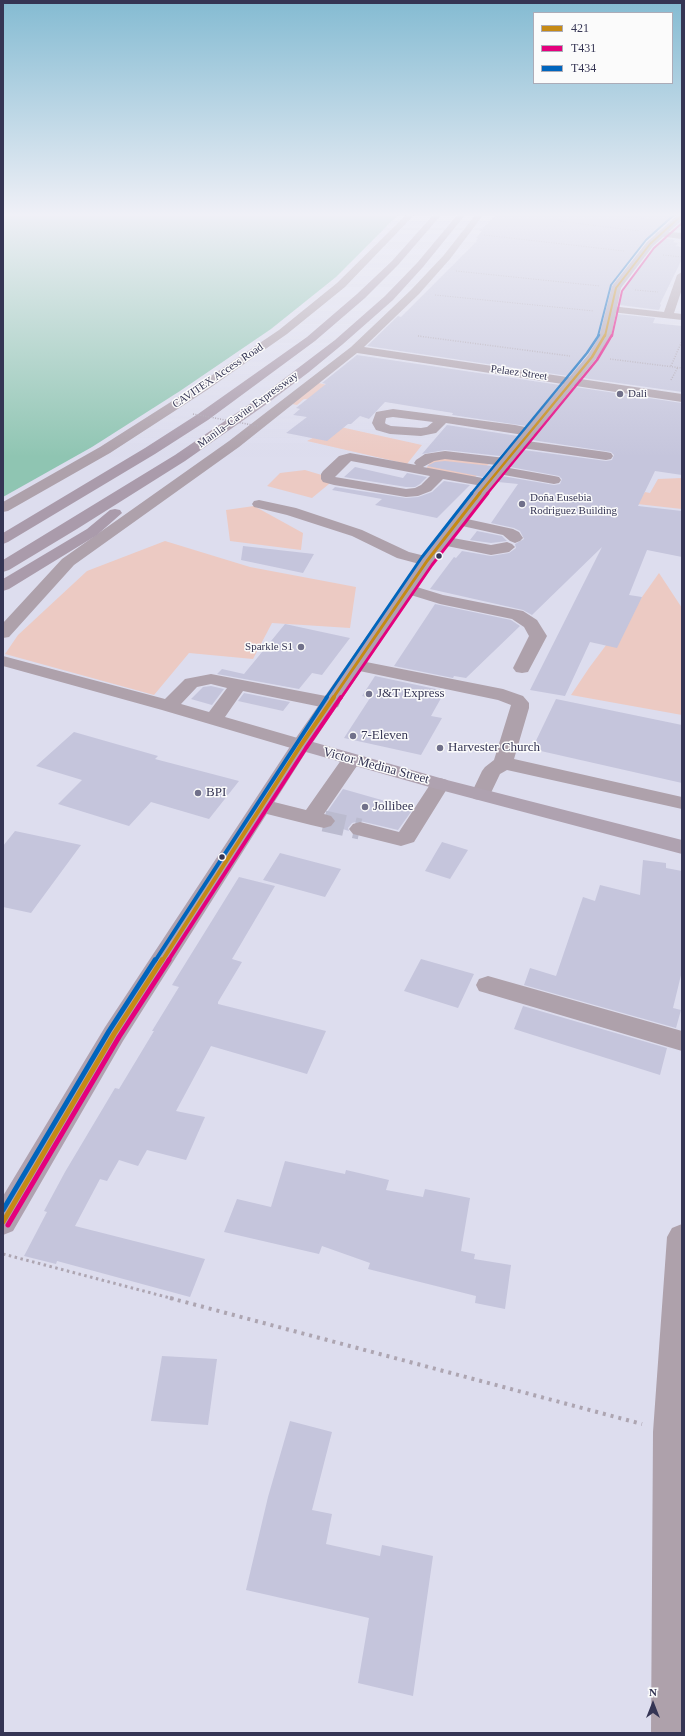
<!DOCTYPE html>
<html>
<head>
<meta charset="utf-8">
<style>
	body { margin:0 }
	#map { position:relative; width:685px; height:1736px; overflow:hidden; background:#dde; font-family:Georgia,serif }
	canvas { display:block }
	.frame { position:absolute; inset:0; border:4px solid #353554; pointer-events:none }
	.legend { position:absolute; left:533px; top:12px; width:140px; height:72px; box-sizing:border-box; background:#fbfbfb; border:1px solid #acacb8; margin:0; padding:5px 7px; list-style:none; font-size:12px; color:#353554 }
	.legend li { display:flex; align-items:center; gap:8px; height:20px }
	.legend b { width:20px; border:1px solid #acacb8 }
	.north { position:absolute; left:633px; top:1684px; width:40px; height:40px; -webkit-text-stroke:3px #fbfbfb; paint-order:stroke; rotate:0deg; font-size:11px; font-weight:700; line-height:16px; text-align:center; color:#353554 }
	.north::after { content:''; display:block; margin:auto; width:14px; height:18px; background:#353554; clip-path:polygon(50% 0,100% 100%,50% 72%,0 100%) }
</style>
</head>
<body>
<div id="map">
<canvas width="685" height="1736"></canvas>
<div class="frame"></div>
<ul class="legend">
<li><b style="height:5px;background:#c68a15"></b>421</li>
<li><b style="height:5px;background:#e5007d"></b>T431</li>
<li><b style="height:5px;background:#0065bd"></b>T434</li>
</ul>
<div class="north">N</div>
</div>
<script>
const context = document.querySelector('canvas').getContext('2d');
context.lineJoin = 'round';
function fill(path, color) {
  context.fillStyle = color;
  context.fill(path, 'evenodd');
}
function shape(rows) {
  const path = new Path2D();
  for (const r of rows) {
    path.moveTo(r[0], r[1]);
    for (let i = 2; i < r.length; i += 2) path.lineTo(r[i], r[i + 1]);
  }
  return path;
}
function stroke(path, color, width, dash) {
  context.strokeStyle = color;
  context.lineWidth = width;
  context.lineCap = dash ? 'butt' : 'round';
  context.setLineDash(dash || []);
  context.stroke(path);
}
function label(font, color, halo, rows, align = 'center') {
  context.font = font + ' Georgia,serif';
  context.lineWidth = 3;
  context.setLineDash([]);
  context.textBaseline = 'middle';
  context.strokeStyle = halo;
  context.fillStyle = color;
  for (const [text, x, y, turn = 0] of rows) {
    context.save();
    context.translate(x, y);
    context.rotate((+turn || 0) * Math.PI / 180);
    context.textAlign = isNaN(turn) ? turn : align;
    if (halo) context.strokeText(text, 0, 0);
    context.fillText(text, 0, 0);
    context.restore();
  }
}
fill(shape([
	[315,382,331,386,318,400,304,399,297,405,292,404],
	[336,426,422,445,407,464,307,441],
	[447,457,489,464,473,479,426,469,432,459],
	[305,470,335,479,312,498,267,486,280,473],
	[682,478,682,509,637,504,645,492,650,493,658,479],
	[254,506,303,533,301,550,230,541,226,510],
	[165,541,250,567,356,587,350,628,272,623,253,659,189,653,154,695,5,654,18,635,87,571],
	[659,573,682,608,682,715,571,695,589,668,642,597]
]), '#eccac3');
fill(shape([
	[3,214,399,214,336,277,271,329,180,391,92,447,3,497]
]), '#8fc5b2');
fill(shape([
	[498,214,677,214,646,241,611,285,598,336,587,354,568,376,367,346,398,316,401,317,477,241,476,241,478,238,476,238,482,231,479,231],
	[664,238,675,240,673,242,678,243,676,246,682,247,682,259,660,304,661,305,659,310,619,305,622,289,654,247],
	[617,314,655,318,653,323,682,326,682,392,583,378,612,338],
	[357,355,560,385,526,426,452,415,453,413,385,402,369,419,360,416,351,424,348,424,327,441,286,433,307,417,293,415,300,409,296,408,326,384,322,383],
	[575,387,682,403,682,475,655,471,638,506,682,511,682,557,647,550,629,595,642,597,617,648,590,642,565,696,530,690,602,547,532,615,523,610,430,589,454,557,456,558,462,551,491,556,509,553,516,548,515,544,524,539,520,531,514,528,491,523,518,484,498,482,502,476,554,485,560,484,562,479,559,476,510,467,524,450,606,461,612,460,614,455,611,452,532,440],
	[447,425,518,436,500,456,445,450,422,454],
	[445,461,492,466,483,477,427,466,435,462],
	[355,467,403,478,407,473,427,477,420,484,415,487,406,487,344,477],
	[444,481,470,485,437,518,375,505,382,499,332,490,335,487,406,498,418,497,432,492],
	[477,531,502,536,507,541,491,543,470,540],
	[243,546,314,554,303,573,241,560],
	[435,604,511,620,520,626,466,678,454,676,453,678,394,666],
	[285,624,350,638,322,675,312,673,299,689,217,674,222,669,244,674],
	[375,676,445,691,431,716,442,718,421,755,344,738,370,698,362,696],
	[211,686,224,689,212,705,191,699,203,687],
	[244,693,290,702,283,711,238,701],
	[556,699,682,725,682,783,532,749],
	[74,732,158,756,155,759,239,781,209,819,151,802,129,826,58,804,82,780,36,766],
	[343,789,413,809,398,830,360,821,352,823,348,828,349,831,333,826,336,820,330,813,327,812],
	[15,831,81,845,31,913,3,907,3,846],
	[442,842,468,850,450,879,425,871],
	[280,853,341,869,325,897,263,880],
	[643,860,666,863,666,868,682,871,682,971,673,1008,681,1010,676,1028,524,985,530,968,556,976,583,897,595,901,600,885,640,895],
	[239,877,275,886,232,959,242,962,218,1002,218,1004,326,1031,307,1074,211,1046,176,1111,205,1117,186,1160,147,1150,138,1166,119,1160,107,1181,100,1179,75,1226,205,1259,190,1297,57,1261,56,1264,24,1256,47,1212,44,1211,65,1172,115,1088,119,1089,154,1031,152,1031,179,987,172,985],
	[421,959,474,974,458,1008,404,991],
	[523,1006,667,1048,660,1075,514,1029],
	[285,1161,345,1174,346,1170,389,1180,386,1190,423,1197,425,1189,470,1198,461,1251,475,1254,474,1259,511,1265,505,1309,475,1303,476,1296,368,1269,370,1263,322,1246,319,1254,224,1232,237,1199,271,1207],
	[162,1356,217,1359,208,1425,151,1421],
	[290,1421,332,1432,312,1510,332,1514,326,1544,380,1556,382,1545,433,1556,413,1696,358,1683,369,1618,246,1590,268,1497]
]), '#c5c5dc');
stroke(shape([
	[324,821,360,829]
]), '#bbbbcf', 21, [21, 10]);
stroke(shape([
	[601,214,654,220],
	[558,221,639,231],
	[484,235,624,251],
	[663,255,682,257],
	[456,271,600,286],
	[635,290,658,292],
	[435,295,594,311],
	[418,336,421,336]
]), '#ada5b1', 1, [1, 1.5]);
stroke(shape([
	[418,336,570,356],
	[610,359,682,368],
	[671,366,682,341],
	[671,380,678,367]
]), '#ada5b1', 1.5, [1, 1.5]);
stroke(shape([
	[3,1254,174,1299]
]), '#ada5b1', 3, [2.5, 3.5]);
stroke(shape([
	[170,1298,642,1424]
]), '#ada5b1', 4, [3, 5]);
fill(shape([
	[407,214,415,214,345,287,287,334,207,390,110,453,8,511,3,512,3,502,100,447,199,384,279,330,337,283,407,214],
	[476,214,484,214,450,259,419,294,364,347,682,394,682,402,357,353,239,447,74,565,9,637,3,638,3,623,62,559,229,441,351,347,411,290,444,255,476,214],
	[660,231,682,233,682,239,657,236,655,234,660,231],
	[682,272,682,289,674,313,682,314,682,320,611,312,606,309,611,306,664,312,677,275,682,272],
	[393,409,515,425,535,429,537,432,535,435,530,436,446,423,436,433,421,436,390,434,376,430,372,423,376,412,393,409],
	[393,417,433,422,427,427,421,428,391,426,386,424,385,423,386,418,393,417],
	[520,440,606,452,611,453,613,456,611,459,606,460,515,447,513,444,515,441,520,440],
	[445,451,505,458,510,459,512,462,510,465,505,466,445,459,434,461,423,467,488,479,493,480,495,483,493,486,488,487,443,479,431,491,418,496,406,497,334,485,323,482,321,479,321,474,323,471,339,456,350,453,416,465,414,463,416,460,425,454,445,451],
	[351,461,430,476,421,485,415,488,406,489,335,477,351,461],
	[498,466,554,476,559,477,561,480,559,483,554,484,493,473,491,470,493,467,498,466],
	[259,500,296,508,362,530,409,552,433,558,435,561,433,564,427,566,397,558,352,536,287,515,254,507,252,504,254,501,259,500],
	[458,517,513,529,519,532,523,538,520,541,515,543,510,541,503,535,453,524,451,521,453,518,458,517],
	[442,536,491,545,507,542,512,544,515,547,509,552,491,555,437,544,434,541,437,538,442,536],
	[407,584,443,595,523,611,537,620,547,636,528,672,522,673,516,672,513,668,529,636,524,627,512,619,440,604,401,592,399,589,401,586,407,584],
	[3,656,165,699,185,679,211,674,331,697,338,699,340,703,338,707,331,709,243,691,225,717,308,741,311,745,308,749,301,751,162,710,3,666,3,656],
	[211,684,227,688,209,712,181,704,197,687,211,684],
	[356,660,503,689,523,696,529,703,529,708,514,759,682,797,682,809,507,770,500,774,488,799,481,800,474,799,471,794,482,771,485,767,494,760,511,705,498,700,350,669,347,665,350,661,356,660],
	[351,754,358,756,361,760,324,814,331,816,335,821,331,826,324,828,311,825,255,811,252,806,255,801,262,799,306,810,344,756,351,754],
	[440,778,447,780,450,784,414,842,401,846,353,834,349,829,353,824,360,822,399,832,433,780,440,778],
	[488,976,682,1031,682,1051,479,991,476,985,479,979,488,976],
	[682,1224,682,1733,651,1733,653,1432,667,1237,672,1228,682,1224]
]), '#aea1ab');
fill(shape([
	[679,214,682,214,682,220,653,246,621,288,611,337,596,359,503,473,433,564,313,742,447,780,682,840,682,854,433,788,306,752,123,1041,13,1231,3,1235,3,1196,105,1027,291,745,421,558,493,467,588,355,599,337,612,286,647,242,679,214]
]), '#afa2b0');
fill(shape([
	[434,214,442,214,398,265,365,298,315,341,208,420,155,454,8,542,3,544,3,533,145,448,198,414,307,337,357,294,392,261,434,214],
	[458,214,466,214,423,267,393,300,343,344,309,372,268,403,185,461,77,529,9,570,3,572,3,560,175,455,260,397,335,340,385,296,417,263,458,214],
	[115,509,120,510,122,513,97,535,9,589,3,591,3,579,87,529,110,510,115,509]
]), '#aa9bab');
stroke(shape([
	[193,414,258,426]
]), '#ada5b1', 1.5, [1, 1.5]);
stroke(shape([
	[605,336,616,288,650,244,682,215]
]), '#c68a15', 2);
stroke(shape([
	[479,494,592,357,605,335]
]), '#c68a15', 2.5);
stroke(shape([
	[333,698,427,561,480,493]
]), '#c68a15', 3);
stroke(shape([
	[162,961,301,745,334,697]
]), '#c68a15', 4);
stroke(shape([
	[3,1222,114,1034,162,960]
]), '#c68a15', 5);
stroke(shape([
	[612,336,622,291,654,248,682,223]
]), '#e5007d', 2);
stroke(shape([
	[487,494,597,360,612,335]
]), '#e5007d', 2.5);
stroke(shape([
	[341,698,432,565,488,493]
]), '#e5007d', 3);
stroke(shape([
	[168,961,306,748,341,697]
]), '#e5007d', 4);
stroke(shape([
	[8,1225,119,1037,169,960]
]), '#e5007d', 5);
stroke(shape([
	[598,336,611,285,646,240,675,214]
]), '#0065bd', 2);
stroke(shape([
	[471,494,587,353,599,335]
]), '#0065bd', 2.5);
stroke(shape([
	[326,698,422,557,472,493]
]), '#0065bd', 3);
stroke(shape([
	[155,961,327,697]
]), '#0065bd', 4);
stroke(shape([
	[3,1210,109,1031,155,960]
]), '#0065bd', 5);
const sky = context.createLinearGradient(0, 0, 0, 457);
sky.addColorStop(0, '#84bbd2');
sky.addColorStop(0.47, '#f0f0f7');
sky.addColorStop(1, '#f0f0f700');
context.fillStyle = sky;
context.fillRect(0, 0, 685, 457);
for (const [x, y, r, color] of [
	[620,394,4,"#70708a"],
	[522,504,4,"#70708a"],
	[439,556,3.5,"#353554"],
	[301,647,4,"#70708a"],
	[369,694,4,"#70708a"],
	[353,736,4,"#70708a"],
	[440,748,4,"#70708a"],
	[198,793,4,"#70708a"],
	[365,807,4,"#70708a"],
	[222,857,3.5,"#353554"]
]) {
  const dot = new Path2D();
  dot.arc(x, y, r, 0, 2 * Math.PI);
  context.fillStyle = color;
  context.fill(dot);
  stroke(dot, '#fbfbfb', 1.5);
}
label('11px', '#353554', '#fbfbfb', [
	["Pelaez Street",519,373,8],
	["CAVITEX Access Road",218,376,-34],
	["Manila–Cavite Expressway",248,410,-36]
]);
label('11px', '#353554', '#fbfbfb', [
	["Dali",628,394],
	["Doña Eusebia",530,498],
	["Rodriguez Building",530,511],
	["Sparkle S1",293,647,"right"]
], 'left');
label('13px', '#353554', '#fbfbfb', [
	["J&T Express",377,694],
	["7-Eleven",361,736],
	["Harvester Church",448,748],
	["BPI",206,793],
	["Jollibee",373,807]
], 'left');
label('13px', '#353554', '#fbfbfb', [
	["Victor Medina Street",376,766,15]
]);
</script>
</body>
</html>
